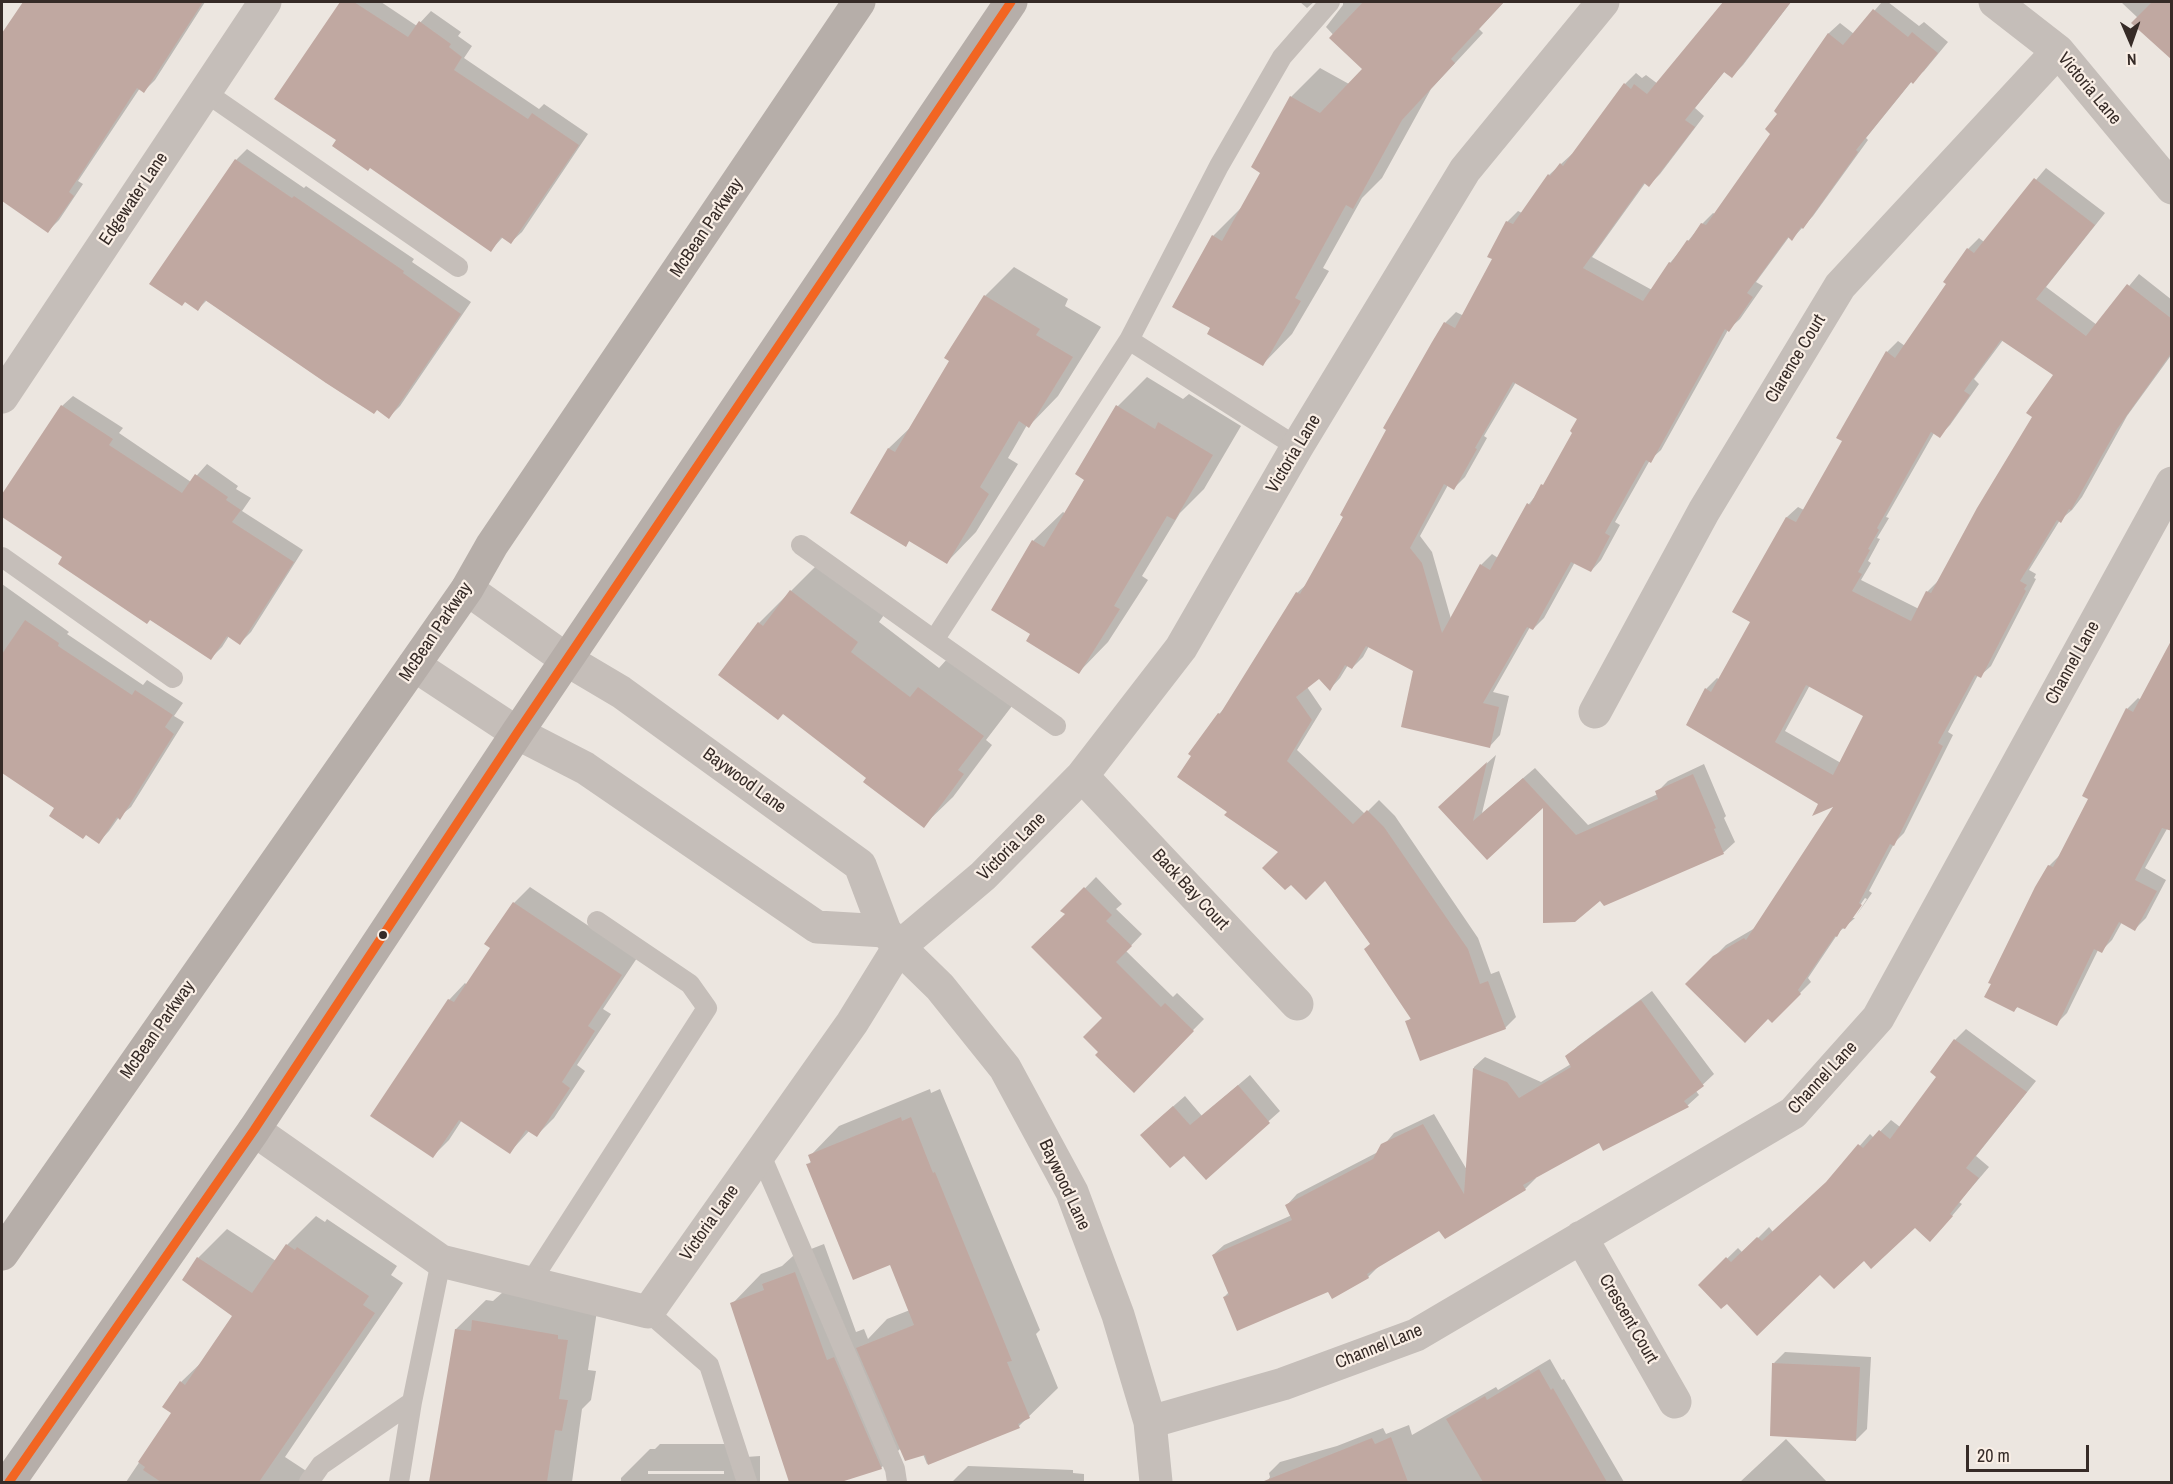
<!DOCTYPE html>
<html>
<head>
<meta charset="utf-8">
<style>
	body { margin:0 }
	#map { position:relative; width:2173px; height:1484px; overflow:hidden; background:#ece6e0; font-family:"Archivo Narrow",sans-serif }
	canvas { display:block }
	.frame { position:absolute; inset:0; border:3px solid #362b27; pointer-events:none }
	.north { position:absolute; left:2101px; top:12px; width:60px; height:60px; -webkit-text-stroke:4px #faefe6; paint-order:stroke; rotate:178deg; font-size:16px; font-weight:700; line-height:24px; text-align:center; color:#362b27 }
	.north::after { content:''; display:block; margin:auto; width:21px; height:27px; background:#362b27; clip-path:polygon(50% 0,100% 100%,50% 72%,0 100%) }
	.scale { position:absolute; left:1966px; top:1445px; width:123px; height:27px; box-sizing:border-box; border:3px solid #362b27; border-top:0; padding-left:8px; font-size:18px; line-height:21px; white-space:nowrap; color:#362b27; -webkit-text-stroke:4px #faefe6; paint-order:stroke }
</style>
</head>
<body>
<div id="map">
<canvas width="2173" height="1484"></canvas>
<div class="frame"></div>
<div class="north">N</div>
<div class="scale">20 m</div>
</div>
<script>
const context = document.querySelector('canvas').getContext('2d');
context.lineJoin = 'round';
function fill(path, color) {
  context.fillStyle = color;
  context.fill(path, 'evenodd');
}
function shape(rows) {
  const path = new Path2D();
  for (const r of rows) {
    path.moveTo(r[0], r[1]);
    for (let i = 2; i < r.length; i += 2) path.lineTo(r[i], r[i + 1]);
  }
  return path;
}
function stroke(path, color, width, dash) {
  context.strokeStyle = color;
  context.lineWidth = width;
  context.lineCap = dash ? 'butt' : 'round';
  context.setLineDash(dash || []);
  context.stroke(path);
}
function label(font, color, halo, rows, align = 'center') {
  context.font = font + ' "Archivo Narrow",sans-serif';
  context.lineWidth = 4.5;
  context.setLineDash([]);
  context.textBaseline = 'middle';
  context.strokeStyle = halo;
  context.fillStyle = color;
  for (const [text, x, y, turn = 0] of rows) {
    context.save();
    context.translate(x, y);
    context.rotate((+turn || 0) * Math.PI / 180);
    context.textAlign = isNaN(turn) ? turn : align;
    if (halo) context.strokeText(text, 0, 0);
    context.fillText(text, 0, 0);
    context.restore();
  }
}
fill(shape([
	[25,2,205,2,155,80,144,91,140,88,78,181,83,184,59,220,48,231,2,199,2,67,28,27],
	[341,2,381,2,417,26,431,11,461,32,458,36,472,46,464,58,539,109,544,104,588,134,522,232,511,242,503,237,491,250,338,139,276,98],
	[1300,2,1314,2,1307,8],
	[1343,2,1504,2,1479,29,1483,33,1431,89,1382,178,1362,198,1323,268,1329,271,1292,334,1263,364,1212,327,1213,236,1242,207,1262,172,1291,97,1320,68,1349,84,1365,69,1326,27,1343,5],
	[1725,2,1791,2,1743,65,1732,76,1725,71,1695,108,1704,116,1660,174,1649,185,1646,182,1592,257,1652,290,1670,263,1702,224,1713,213,1715,214,1773,133,1780,114,1776,111,1829,33,1840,23,1854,34,1882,2,1888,2,1919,26,1924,22,1948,42,1924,71,1912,81,1866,138,1868,140,1813,216,1792,239,1789,237,1756,282,1763,286,1740,319,1728,330,1661,450,1650,460,1615,522,1620,525,1601,560,1591,571,1575,562,1544,618,1533,629,1530,627,1493,692,1509,696,1500,735,1490,746,1415,671,1369,646,1363,657,1352,668,1348,665,1340,678,1330,689,1319,677,1307,687,1322,709,1297,750,1365,814,1379,800,1395,816,1478,938,1491,974,1499,971,1516,1017,1505,1028,1407,1022,1412,1017,1371,943,1326,878,1291,882,1280,852,1229,811,1219,714,1228,705,1297,593,1309,582,1445,323,1456,312,1464,316,1494,259,1489,256,1507,222,1518,211,1522,213,1549,175,1572,154,1573,155,1625,84,1636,73,1642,78,1646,75,1658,84],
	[1516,382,1579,418,1574,433,1548,480,1529,504,1498,558,1492,554,1481,565,1451,619,1432,552,1420,536,1448,485,1454,488,1465,477,1487,438,1484,436],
	[2121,2,2172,2,2172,59,2138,18],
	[247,149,304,188,306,186,414,259,412,262,471,302,400,406,389,417,207,300,198,309,236,160],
	[2046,168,2105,213,2046,287,2097,325,2139,274,2172,300,2172,354,2127,416,2082,497,2072,510,2060,520,2029,570,2036,574,2034,578,2036,579,1991,666,1980,676,1978,675,1948,732,1953,735,1904,833,1895,842,1869,891,1872,893,1856,916,1867,899,1865,898,1851,918,1855,918,1839,932,1808,978,1811,982,1772,1021,1768,1017,1687,984,1726,945,1755,928,1837,803,1820,803,1706,689,1717,678,1720,680,1752,621,1734,611,1787,517,1798,507,1804,510,1844,440,1887,352,1898,341,1905,346,1948,284,1968,249,1979,238,1984,242],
	[2003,340,2055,375,2034,416,1938,581,1927,592,1919,609,1861,580,1871,563,1868,561,1880,539,1877,538,1889,518,1886,517,1934,433,1939,436,1950,425,1979,384,1974,379],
	[1810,685,1865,716,1841,763,1785,731],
	[1014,267,1068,299,1065,306,1101,327,1058,396,1029,426,1027,425,1008,458,1018,464,976,532,947,562,910,540,906,545,852,513,889,448,912,426,951,361,985,296],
	[1147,377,1183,399,1189,394,1241,426,1204,489,1180,513,1142,576,1148,580,1108,642,1079,672,1032,634,1033,541,1063,512,1066,514,1086,479,1118,406],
	[73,396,123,428,119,433,191,482,207,464,238,486,236,489,251,498,242,511,303,550,251,632,240,643,229,636,222,647,211,658,2,515,2,497,62,406],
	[820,562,886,612,879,622,939,668,948,658,1012,706,986,740,992,745,953,797,923,826,868,778,759,623],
	[2,584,69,632,67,634,143,685,147,680,183,703,174,716,184,722,131,807,119,817,109,831,99,842,56,808,2,771],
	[2138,698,2141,700,2172,820,2145,868,2166,880,2146,918,2135,929,2122,922,2112,940,2101,951,2098,950,2067,1013,2056,1024,2019,1006,2014,1010,2049,866,2060,855,2090,798,2127,709],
	[1496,755,1482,813,1535,768,1588,825,1658,794,1657,792,1668,781,1704,764,1726,816,1724,818,1735,842,1724,852,1604,904,1544,805,1487,858,1451,796],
	[1096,877,1122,904,1116,909,1142,934,1126,951,1173,997,1177,993,1204,1019,1134,1090,1104,1018,1067,914,1063,911],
	[530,887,637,958,603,1009,611,1014,577,1065,585,1071,554,1118,537,1135,530,1130,510,1152,462,1120,449,1140,433,1156,449,1000,465,983,467,985,492,948,514,903],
	[1652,991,1714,1074,1696,1091,1699,1095,1688,1105,1604,1149,1600,1141,1535,1177,1536,1178,1525,1189,1445,1237,1440,1229,1379,1266,1368,1277,1329,1290,1224,1297,1229,1292,1213,1255,1224,1245,1292,1215,1287,1205,1297,1194,1378,1152,1394,1133,1434,1114,1467,1170,1474,1067,1485,1057,1541,1082,1571,1064,1567,1057,1578,1046],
	[1966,1029,2036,1081,1976,1156,1989,1167,1959,1202,1962,1204,1941,1229,1915,1226,1864,1259,1727,1302,1700,1285,1738,1248,1743,1253,1769,1227,1773,1232,1831,1179,1870,1134,1874,1138,1891,1120,1900,1127,1938,1077,1932,1072,1955,1040],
	[1250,1075,1280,1111,1206,1177,1153,1124,1185,1096,1202,1116],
	[930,1089,931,1093,940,1089,1040,1330,1036,1334,1058,1388,1019,1426,927,1464,923,1454,901,1448,881,1468,836,1482,791,1482,732,1304,761,1274,782,1266,793,1256,824,1244,856,1332,864,1329,868,1339,887,1319,910,1310,891,1263,808,1164,812,1161,810,1156,839,1126],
	[316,1216,325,1222,327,1219,397,1266,391,1275,403,1283,285,1457,323,1482,126,1482,173,1412,181,1382,205,1359,234,1316,198,1258,227,1229,276,1261,287,1245],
	[503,1292,597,1311,588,1370,596,1371,591,1400,582,1409,572,1482,432,1482,456,1329,486,1300,493,1301],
	[1785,1352,1871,1357,1867,1429,1856,1440,1774,1363],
	[1550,1359,1562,1380,1564,1379,1624,1482,1267,1482,1270,1477,1269,1473,1280,1462,1337,1446,1383,1428,1386,1434,1409,1425,1412,1435,1496,1387,1498,1390],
	[1786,1439,1827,1482,1740,1482],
	[660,1444,745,1444,746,1457,760,1456,760,1482,621,1482,621,1478,650,1449,655,1449],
	[648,1471,724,1471,724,1474,648,1474],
	[968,1466,1073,1470,1073,1473,1084,1474,1084,1482,952,1482]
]), '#0003');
fill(shape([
	[23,2,203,2,144,93,137,88,69,192,74,196,48,233,2,201,2,33],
	[340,2,354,2,408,37,419,21,451,44,449,47,462,57,454,70,528,119,532,113,579,145,511,244,501,237,491,252,370,168,368,171,332,146,336,140,274,99],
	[1363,2,1504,2,1451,59,1455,63,1402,120,1353,209,1346,205,1295,298,1301,301,1263,366,1207,334,1210,328,1172,307,1212,235,1222,241,1260,173,1251,167,1290,96,1320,113,1362,69,1329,38],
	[1723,2,1791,2,1732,78,1724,72,1685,120,1695,127,1649,187,1644,183,1583,268,1643,301,1669,262,1671,263,1687,240,1689,241,1701,223,1706,225,1770,134,1765,129,1777,114,1774,111,1828,33,1843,45,1873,9,1908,37,1912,32,1938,53,1913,84,1911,82,1856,150,1858,152,1803,229,1801,227,1792,241,1788,237,1747,293,1753,297,1729,332,1725,329,1651,463,1646,460,1605,533,1610,536,1591,572,1571,562,1533,630,1527,627,1483,703,1499,707,1490,748,1401,727,1413,671,1366,646,1352,669,1345,665,1330,691,1319,679,1296,697,1312,720,1287,761,1353,824,1367,810,1384,827,1468,949,1480,984,1488,981,1506,1029,1420,1061,1405,1021,1411,1019,1364,949,1370,944,1325,881,1306,900,1291,885,1285,890,1262,868,1278,852,1224,815,1227,812,1177,777,1191,756,1188,754,1218,713,1220,714,1296,592,1300,594,1343,517,1340,515,1386,430,1383,428,1432,342,1444,322,1455,328,1492,259,1487,257,1506,221,1513,224,1548,174,1550,176,1560,163,1563,166,1624,83,1631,89,1634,84,1647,94],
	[1513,382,1577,419,1570,431,1572,433,1543,485,1541,484,1530,505,1527,503,1490,570,1480,564,1442,633,1422,563,1410,548,1444,484,1454,490,1477,449,1475,448],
	[2152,2,2172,2,2172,60,2131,23],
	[235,159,292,198,294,196,404,271,403,273,461,314,389,419,377,410,374,414,326,383,205,300,198,311,185,302,182,306,149,284],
	[2034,178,2095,225,2036,299,2086,336,2127,284,2172,319,2172,352,2117,429,2071,510,2069,509,2061,523,2057,520,2020,581,2027,585,2024,589,2026,591,1981,678,1975,675,1938,743,1943,746,1894,846,1890,844,1859,903,1862,905,1845,929,1842,928,1837,937,1835,936,1798,990,1801,994,1772,1023,1768,1019,1745,1043,1685,984,1713,956,1744,938,1746,940,1833,807,1812,816,1818,804,1686,725,1705,688,1711,692,1750,622,1732,612,1786,517,1796,522,1842,441,1836,438,1886,351,1895,358,1946,284,1943,282,1967,248,1974,253],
	[2001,340,2053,375,2026,413,2032,417,1977,508,1931,593,1926,591,1911,621,1852,591,1862,574,1858,572,1870,550,1868,549,1879,530,1877,528,1931,432,1940,438,1970,395,1964,391],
	[1806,685,1863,716,1833,775,1775,742],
	[984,295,1040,329,1036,335,1073,357,1029,428,1019,421,980,487,989,494,947,564,909,541,906,547,850,513,888,448,895,452,949,361,944,358],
	[61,405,113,439,109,445,182,493,195,474,228,497,226,500,241,510,232,522,294,562,240,645,227,636,211,660,150,620,147,624,58,564,62,557,2,517,2,494],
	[1116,405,1155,429,1158,422,1213,455,1175,520,1167,516,1114,606,1120,609,1079,674,1026,641,1030,634,991,610,1032,540,1044,547,1084,480,1075,474],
	[790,590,858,642,851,652,910,697,918,687,984,736,958,770,964,774,924,828,863,782,866,778,783,714,778,720,718,675,758,622,763,626],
	[25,620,59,643,58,646,132,695,135,690,173,715,165,727,174,734,120,820,117,817,99,844,86,835,83,839,49,816,54,808,2,773,2,654],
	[2172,639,2172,831,2162,828,2135,880,2157,891,2135,931,2119,922,2102,953,2094,949,2057,1026,2017,1007,2014,1012,1984,997,1991,984,1988,983,2035,887,2048,865,2053,867,2088,799,2082,796,2126,708,2133,712],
	[1487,762,1473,821,1523,778,1576,835,1658,799,1655,791,1693,774,1716,828,1714,829,1724,854,1604,906,1600,901,1575,922,1543,923,1543,808,1487,860,1438,807],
	[1084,887,1112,915,1106,921,1132,946,1116,962,1161,1007,1165,1003,1194,1031,1134,1093,1095,1055,1098,1052,1083,1037,1102,1018,1031,947,1065,914,1060,911],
	[513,902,622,975,588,1026,595,1031,562,1082,570,1088,537,1137,526,1130,510,1154,459,1120,433,1158,370,1116,448,999,454,1002,490,948,484,944],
	[1641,1000,1704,1086,1684,1101,1689,1107,1603,1151,1599,1143,1523,1185,1526,1190,1445,1239,1439,1231,1367,1274,1369,1278,1332,1299,1328,1292,1237,1331,1223,1297,1229,1295,1212,1255,1292,1220,1285,1205,1373,1159,1381,1144,1423,1124,1464,1194,1473,1068,1507,1082,1519,1098,1571,1067,1565,1056],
	[1954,1039,2027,1092,1966,1168,1979,1178,1950,1214,1953,1216,1930,1242,1915,1228,1871,1269,1864,1261,1834,1289,1820,1275,1757,1336,1727,1304,1721,1309,1698,1285,1726,1257,1731,1262,1757,1237,1762,1241,1826,1182,1858,1144,1863,1148,1879,1130,1890,1139,1936,1077,1930,1072],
	[1238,1085,1270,1123,1206,1180,1184,1156,1170,1168,1140,1135,1173,1106,1190,1125],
	[901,1117,902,1121,911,1117,933,1173,935,1172,1012,1361,1007,1362,1030,1418,1018,1424,1020,1428,928,1465,925,1455,905,1461,856,1348,914,1325,890,1265,853,1280,806,1164,811,1163,808,1155],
	[286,1244,295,1250,297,1247,369,1296,363,1305,375,1313,259,1482,161,1482,143,1470,145,1467,138,1462,171,1413,162,1407,180,1381,185,1385,232,1316,182,1280,197,1257,252,1293],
	[795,1272,827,1360,834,1357,882,1469,841,1482,789,1482,730,1303,764,1290,762,1284],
	[472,1320,558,1335,558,1339,568,1340,559,1399,568,1400,562,1431,555,1430,547,1482,429,1482,455,1329,471,1331],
	[1772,1363,1860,1367,1856,1441,1770,1436],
	[1539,1369,1551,1390,1553,1388,1607,1482,1483,1482,1446,1419,1485,1396,1487,1400],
	[1391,1437,1408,1482,1265,1482,1264,1481,1372,1438,1375,1444]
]), '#c0a8a1');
stroke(shape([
	[205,92,458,267],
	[1129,340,1219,166,1282,57,1330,2],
	[801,545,934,640],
	[2,557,173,678],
	[1056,726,934,640,1129,340,1297,447],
	[760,1153,895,1469,897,1482],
	[530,1283,707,1008,690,984,597,921],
	[648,1312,709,1365,747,1482],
	[309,1482,321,1465,412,1402,441,1261],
	[399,1482,412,1402]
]), '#c5beb9', 20);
stroke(shape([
	[1995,2,2058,51,2172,188],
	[2,397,265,2],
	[467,589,567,660,621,692,860,865,885,931,899,947,940,987,1005,1068,1072,1192,1118,1315,1150,1422,1156,1482],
	[414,665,517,733,585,768,817,927,885,931],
	[1595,712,1704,511,1840,286,2058,51],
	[1082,776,1297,1004],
	[254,1130,441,1261,648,1312,852,1023,899,947,983,876,1082,776,1181,648,1297,447,1465,170,1603,2],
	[1581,1237,1675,1402],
	[1150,1422,1283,1384,1416,1335,1793,1113,1878,1018,2172,483]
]), '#c5beb9', 33);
stroke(shape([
	[2,1254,467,589,492,545,859,2],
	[9,1482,254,1130,517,733,1011,2]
]), '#b6aea9', 33);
stroke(shape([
	[9,1482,254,1130,517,733,1011,2]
]), '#f26522', 9);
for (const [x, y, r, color] of [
	[383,935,5,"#362b27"]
]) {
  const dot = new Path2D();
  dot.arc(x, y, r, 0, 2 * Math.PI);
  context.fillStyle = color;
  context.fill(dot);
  stroke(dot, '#faefe6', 2);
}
label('18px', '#362b27', '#faefe6', [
	["Victoria Lane",2089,89,50],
	["Edgewater Lane",134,199,-56],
	["McBean Parkway",707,228,-56],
	["Clarence Court",1796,359,-59],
	["Victoria Lane",1294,454,-59],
	["McBean Parkway",436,632,-56],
	["Channel Lane",2073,663,-61],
	["Baywood Lane",744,781,36],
	["Victoria Lane",1012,847,-45],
	["Back Bay Court",1190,890,47],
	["McBean Parkway",158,1030,-55],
	["Channel Lane",1823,1078,-47],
	["Baywood Lane",1064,1185,65],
	["Victoria Lane",710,1223,-55],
	["Crescent Court",1628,1319,60],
	["Channel Lane",1379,1347,-22]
]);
</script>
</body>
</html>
